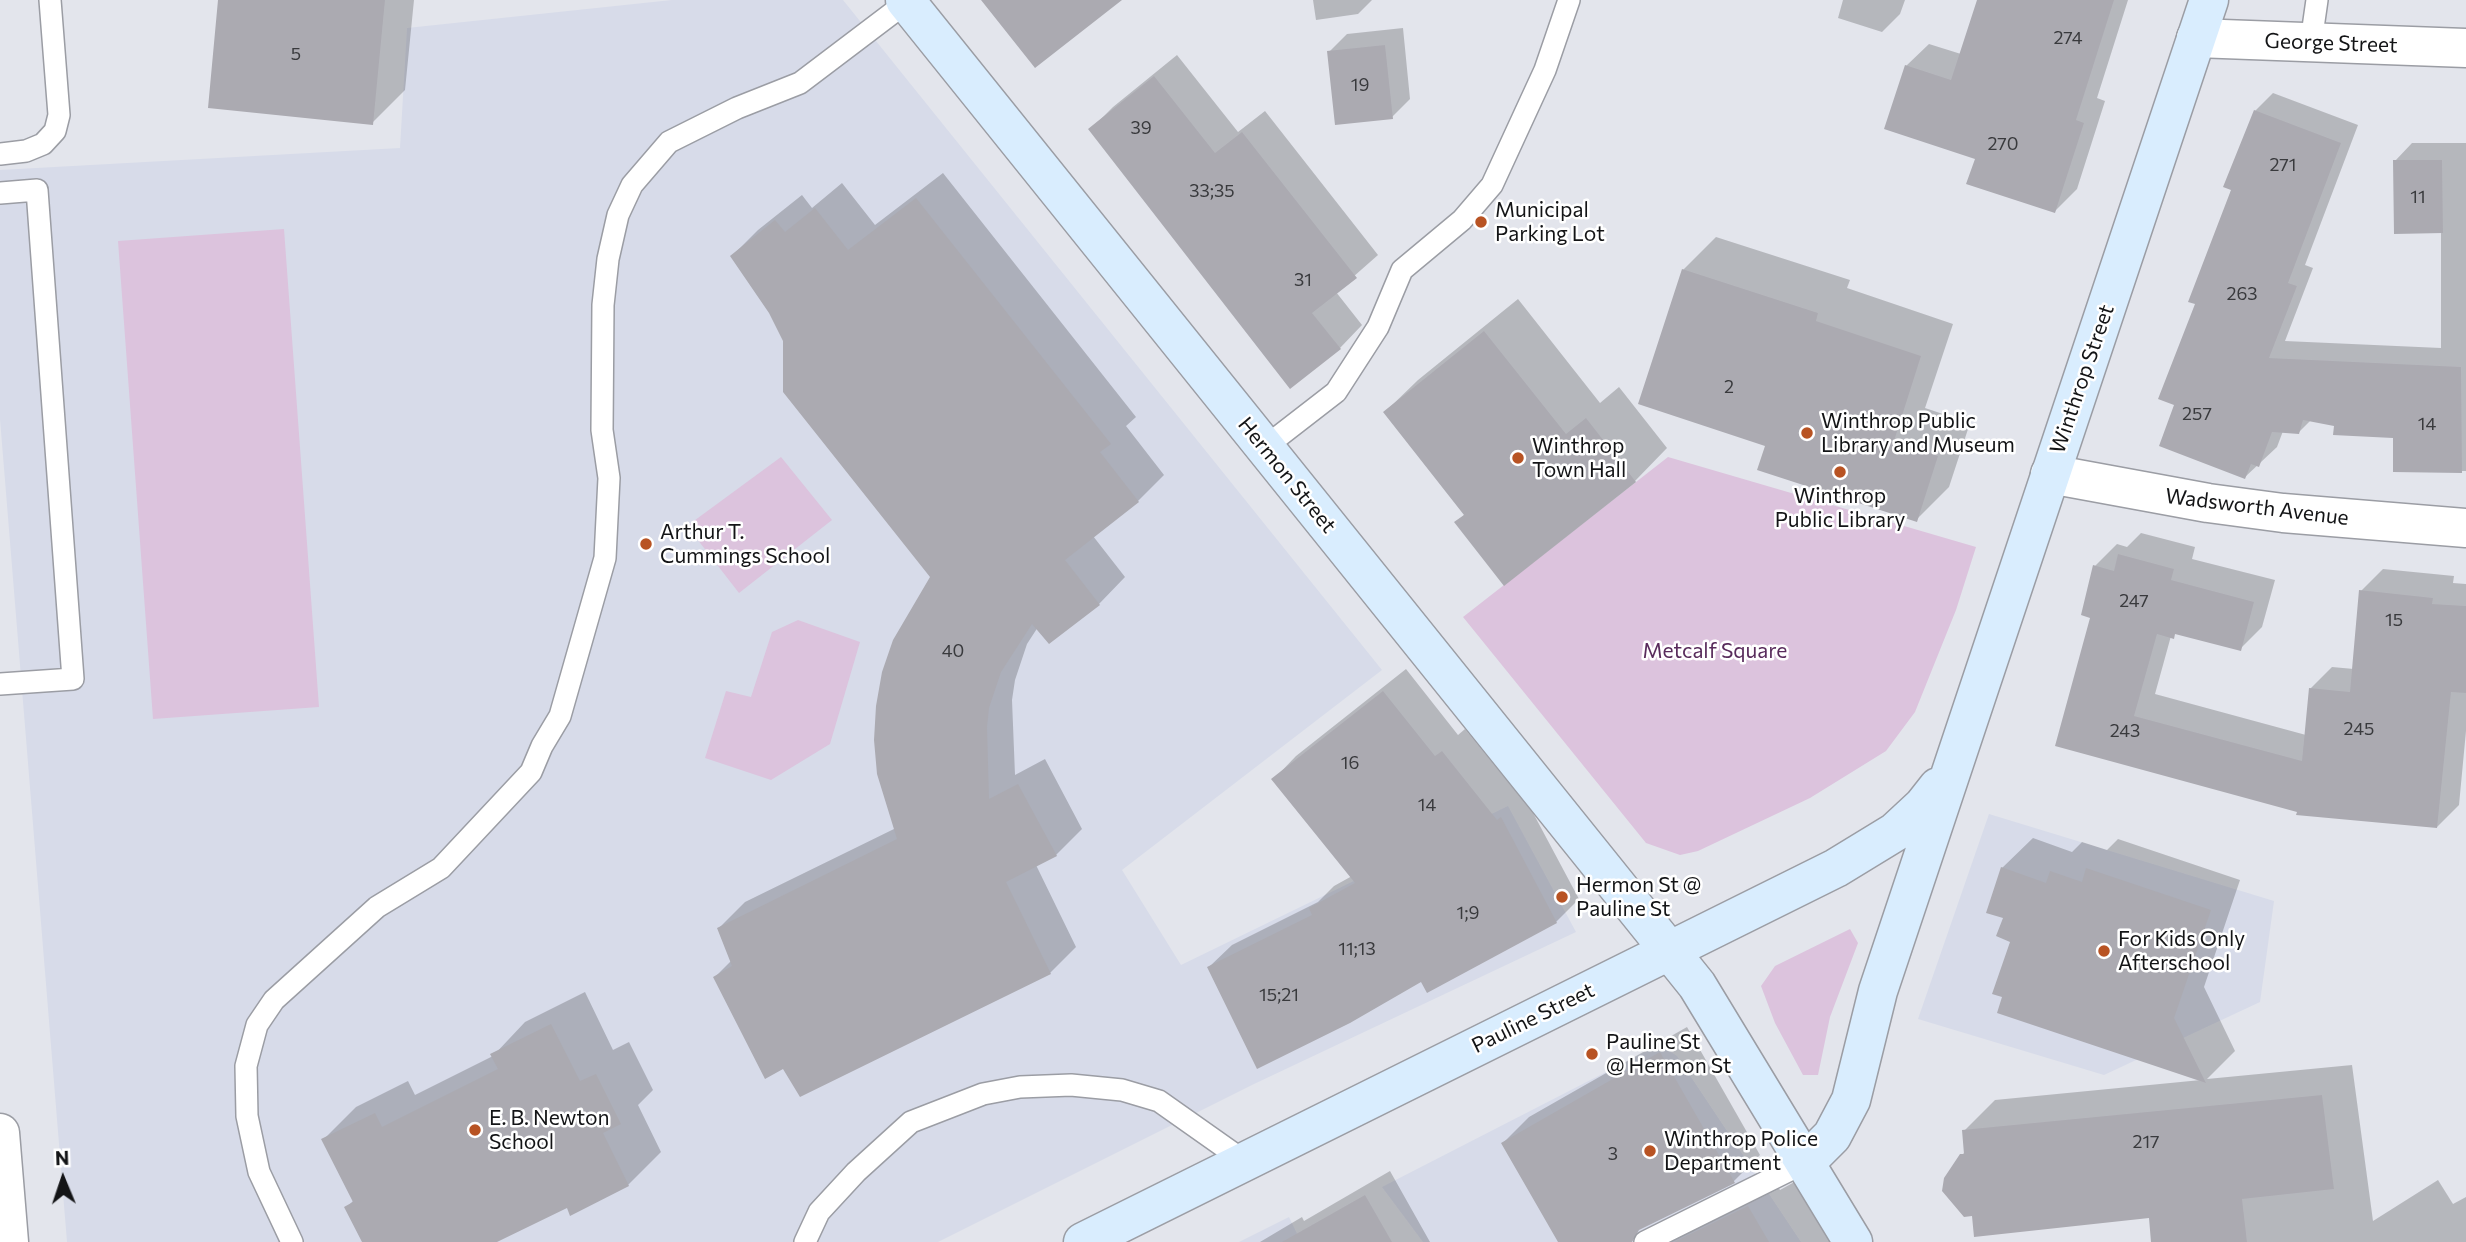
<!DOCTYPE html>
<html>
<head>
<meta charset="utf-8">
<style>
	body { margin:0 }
	#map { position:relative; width:2466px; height:1242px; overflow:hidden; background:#e3e5ec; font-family:Commissioner,sans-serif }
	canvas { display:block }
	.north { position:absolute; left:28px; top:1144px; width:70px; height:70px; -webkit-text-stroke:5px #fff; paint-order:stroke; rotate:358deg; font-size:19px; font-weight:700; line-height:28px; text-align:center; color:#131416 }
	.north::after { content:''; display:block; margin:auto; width:24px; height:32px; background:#131416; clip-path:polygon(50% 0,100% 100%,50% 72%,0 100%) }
</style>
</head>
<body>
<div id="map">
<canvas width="2466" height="1242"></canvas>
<div class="north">N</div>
</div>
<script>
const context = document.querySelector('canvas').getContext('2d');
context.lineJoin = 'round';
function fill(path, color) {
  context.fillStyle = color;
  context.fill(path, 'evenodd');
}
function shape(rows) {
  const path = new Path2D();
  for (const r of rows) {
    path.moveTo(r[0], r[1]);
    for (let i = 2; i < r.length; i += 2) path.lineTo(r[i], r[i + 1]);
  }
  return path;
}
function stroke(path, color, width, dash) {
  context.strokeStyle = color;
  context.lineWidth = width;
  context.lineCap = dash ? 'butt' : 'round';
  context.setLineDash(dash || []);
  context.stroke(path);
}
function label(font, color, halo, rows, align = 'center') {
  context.font = font + ' Commissioner,sans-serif';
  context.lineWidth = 5;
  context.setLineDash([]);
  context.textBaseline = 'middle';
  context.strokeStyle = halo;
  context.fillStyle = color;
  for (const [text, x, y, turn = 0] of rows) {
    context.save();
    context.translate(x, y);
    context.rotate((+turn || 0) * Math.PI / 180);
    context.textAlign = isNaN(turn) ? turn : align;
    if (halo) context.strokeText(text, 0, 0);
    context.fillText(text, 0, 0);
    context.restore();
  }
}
fill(shape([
	[672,0,843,0,1382,670,1122,870,1181,965,1508,806,1576,932,1254,1084,938,1242,67,1242,0,419,0,170,400,148,407,28],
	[1989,814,2274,901,2260,1002,2104,1075,1918,1019],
	[1663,1047,1677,1056,1801,1242,1423,1242,1382,1187,1647,1051],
	[1289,1217,1301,1242,1239,1242]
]), '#d7dbe9');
fill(shape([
	[284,229,319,707,153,719,118,241],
	[781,457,832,520,739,593,687,526],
	[1668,457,1976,547,1956,610,1915,712,1886,751,1810,798,1698,851,1680,855,1646,843,1463,617],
	[798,620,860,642,830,744,771,780,705,758,726,691,751,697,772,632],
	[1850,929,1858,943,1830,1017,1818,1075,1803,1075,1775,1023,1761,986,1775,966]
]), '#dcc3dd');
fill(shape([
	[220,0,414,0,405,90,372,123],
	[1313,0,1372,0,1358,14,1316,20],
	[1843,0,1905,0,1900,14,1882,32,1838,18],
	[1979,0,2128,0,2097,98,2105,101,2077,189,2055,211,1977,158,1906,66,1929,44,1961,54],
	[1403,28,1410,99,1392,117,1329,52,1347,34],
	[1177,55,1238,132,1265,111,1378,255,1336,292,1362,325,1340,348,1290,387,1091,129,1113,107],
	[2273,93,2358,125,2305,265,2313,268,2285,341,2441,348,2441,232,2395,161,2412,143,2466,143,2466,471,2395,471,2395,437,2311,420,2299,432,2283,431,2277,447,2245,477,2177,404,2197,304,2255,111],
	[943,173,1136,417,1126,426,1164,475,1138,501,1093,536,1125,577,1099,604,1038,627,1027,644,1015,680,1012,700,1015,775,1045,759,1082,829,1056,855,1036,865,1076,947,1050,973,784,1067,715,977,732,960,719,928,745,902,896,828,932,577,785,340,771,312,732,256,758,230,802,195,812,208,842,183,875,225],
	[1716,237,1850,280,1847,288,1953,324,1925,408,1970,423,1949,487,1916,520,1767,445,1683,270],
	[1518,299,1600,403,1619,387,1667,448,1635,481,1457,522,1465,514,1385,412,1418,380],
	[2141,533,2195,547,2192,559,2275,580,2262,627,2240,649,2177,633,2171,636,2155,694,2306,735,2310,689,2332,667,2354,669,2361,591,2383,569,2454,576,2453,583,2466,584,2466,731,2459,805,2437,827,2299,811,2057,745,2093,616,2095,566,2117,544,2127,547],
	[1406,669,1458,735,1465,729,1521,798,1524,796,1579,899,1556,922,1422,979,1209,967,1232,945,1318,902,1334,886,1352,876,1274,779,1296,756],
	[2033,838,2072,852,2082,842,2107,850,2118,839,2240,880,2204,987,2235,1051,2207,1079,2352,1065,2373,1221,2438,1180,2453,1204,2466,1197,2466,1242,2153,1242,2150,1216,1974,1215,1962,1155,1966,1151,1964,1131,1995,1100,2201,1080,2004,996,2012,941,2005,917,2002,868],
	[585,992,613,1050,629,1042,653,1090,638,1105,661,1152,628,1185,567,1205,493,1242,364,1242,347,1207,354,1200,324,1139,356,1107,408,1081,415,1095,493,1056,525,1022],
	[1687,1027,1760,1155,1734,1181,1590,1242,1560,1242,1503,1143,1529,1117],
	[1390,1171,1430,1242,1260,1242,1302,1217,1304,1221],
	[1798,1180,1833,1242,1664,1242,1774,1181,1780,1190]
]), '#0003');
fill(shape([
	[218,0,385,0,373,125,208,108],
	[981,0,1122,0,1035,68],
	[1977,0,2114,0,2076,120,2084,123,2055,213,1966,184,1975,159,1884,129,1905,65,1951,80],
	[1385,45,1393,119,1335,125,1327,51],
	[1154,76,1215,153,1242,132,1357,278,1312,313,1341,349,1290,389,1088,129],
	[2254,110,2341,143,2288,283,2297,286,2269,358,2461,367,2462,473,2393,472,2393,438,2333,435,2334,426,2303,420,2299,434,2272,432,2259,467,2251,464,2245,479,2159,446,2174,405,2158,399,2195,304,2188,302,2231,190,2223,187],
	[2393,160,2442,160,2443,233,2394,234],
	[916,198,1111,444,1100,452,1139,502,1065,560,1100,605,1049,644,1032,624,1001,672,989,708,987,727,989,799,1018,784,1057,856,1006,882,1051,974,800,1097,783,1069,765,1079,713,977,732,966,717,928,897,839,877,774,874,740,876,706,882,672,893,640,930,577,783,392,783,341,769,313,730,256,775,220,785,232,815,208,848,250],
	[1682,269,1818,313,1816,321,1921,356,1894,441,1938,456,1917,522,1757,470,1765,446,1638,404],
	[1484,331,1566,434,1586,418,1636,482,1504,586,1454,522,1464,515,1383,412],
	[2118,554,2174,569,2171,580,2254,602,2241,651,2175,634,2174,639,2157,634,2134,716,2302,761,2309,688,2350,692,2359,590,2433,598,2432,604,2466,606,2466,693,2451,692,2437,828,2296,815,2297,812,2055,746,2090,618,2081,615,2093,565,2114,571],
	[1383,691,1435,756,1442,751,1497,820,1501,817,1557,923,1427,993,1421,982,1350,1023,1257,1069,1207,967,1312,915,1309,908,1355,883,1271,779],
	[2001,867,2046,883,2050,871,2082,882,2086,868,2211,910,2174,1018,2206,1083,1997,1013,2002,997,1992,994,2010,942,1996,936,2003,918,1986,913],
	[551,1024,580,1081,596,1074,621,1124,603,1133,629,1186,570,1216,567,1208,497,1242,362,1242,344,1207,353,1202,321,1139,375,1113,382,1127,498,1069,490,1054],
	[1660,1052,1735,1183,1639,1230,1632,1242,1558,1242,1501,1143],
	[2322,1095,2334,1189,2242,1199,2247,1242,2151,1242,2149,1218,1974,1237,1972,1216,1964,1217,1942,1191,1944,1178,1960,1154,1964,1154,1962,1130],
	[1365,1195,1392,1242,1282,1242],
	[1748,1206,1769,1242,1674,1242]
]), '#abaab1');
const lane = shape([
	[2311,42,2317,0],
	[0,154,26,151,43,144,55,131,59,115,50,0],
	[0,193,37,190,73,679,0,684],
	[1265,447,1336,392,1378,327,1402,270,1462,220,1492,185,1545,70,1569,0],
	[292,1242,259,1172,247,1116,246,1066,257,1025,274,1000,377,907,441,868,531,772,542,746,560,716,605,558,609,478,602,430,603,305,608,259,618,215,632,185,669,142,737,108,800,83,907,2],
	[805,1242,819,1212,856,1172,911,1122,983,1094,1020,1087,1071,1085,1122,1090,1159,1101,1244,1161],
	[1645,1242,1806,1162]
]);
const street = shape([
	[2196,38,2466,48],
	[2050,474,2208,503,2283,513,2466,528],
	[0,1133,9,1242]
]);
const secondary = shape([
	[905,0,1697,985,1853,1242],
	[1806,1162,1832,1136,1851,1100,1878,991,2209,0],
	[1083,1242,1836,868,1895,832,1923,806,1938,787]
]);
stroke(lane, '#9b9da4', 24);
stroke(street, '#9b9da4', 41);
stroke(secondary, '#9b9da4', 41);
stroke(lane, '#fff', 21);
stroke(street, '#fff', 38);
stroke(secondary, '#d9edfe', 38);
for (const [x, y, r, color] of [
	[1481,222,7,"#b85323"],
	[1807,433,7,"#b85323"],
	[1518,458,7,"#b85323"],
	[1840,472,7,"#b85323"],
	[646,544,7,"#b85323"],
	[1562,897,7,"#b85323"],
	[2104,951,7,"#b85323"],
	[1592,1054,7,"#b85323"],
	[475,1130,7,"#b85323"],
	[1650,1151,7,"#b85323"]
]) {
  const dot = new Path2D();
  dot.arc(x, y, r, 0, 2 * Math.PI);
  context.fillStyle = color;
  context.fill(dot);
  stroke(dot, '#fff', 2.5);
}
label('18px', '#393a3d', null, [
	["274",2068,38],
	["5",296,54],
	["19",1360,85],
	["39",1141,128],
	["270",2003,144],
	["271",2283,165],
	["33;35",1212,191],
	["11",2418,197],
	["31",1303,280],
	["263",2242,294],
	["2",1729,387],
	["257",2197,414],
	["14",2427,424],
	["247",2134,601],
	["15",2394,620],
	["40",953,651],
	["245",2359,729],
	["243",2125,731],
	["16",1350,763],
	["14",1427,805],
	["1;9",1468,913],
	["11;13",1357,949],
	["15;21",1279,995],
	["217",2146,1142],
	["3",1613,1154]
]);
label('21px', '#131416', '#fff', [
	["George Street",2331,43,2],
	["Winthrop Street",2082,379,-71],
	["Hermon Street",1287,475,51],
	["Wadsworth Avenue",2257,507,7],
	["Pauline Street",1533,1018,-26]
]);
label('21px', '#131416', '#fff', [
	["Municipal",1495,210],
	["Parking Lot",1495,234],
	["Winthrop Public",1821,421],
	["Library and Museum",1821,445],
	["Winthrop",1532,446],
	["Town Hall",1532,470],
	["Winthrop",1840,496,"center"],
	["Public Library",1840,520,"center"],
	["Arthur T.",660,532],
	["Cummings School",660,556],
	["Hermon St @",1576,885],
	["Pauline St",1576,909],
	["For Kids Only",2118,939],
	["Afterschool",2118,963],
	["Pauline St",1606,1042],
	["@ Hermon St",1606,1066],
	["E. B. Newton",489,1118],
	["School",489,1142],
	["Winthrop Police",1664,1139],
	["Department",1664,1163]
], 'left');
label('21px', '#592c5c', '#fff', [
	["Metcalf Square",1715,651]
]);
</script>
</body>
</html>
